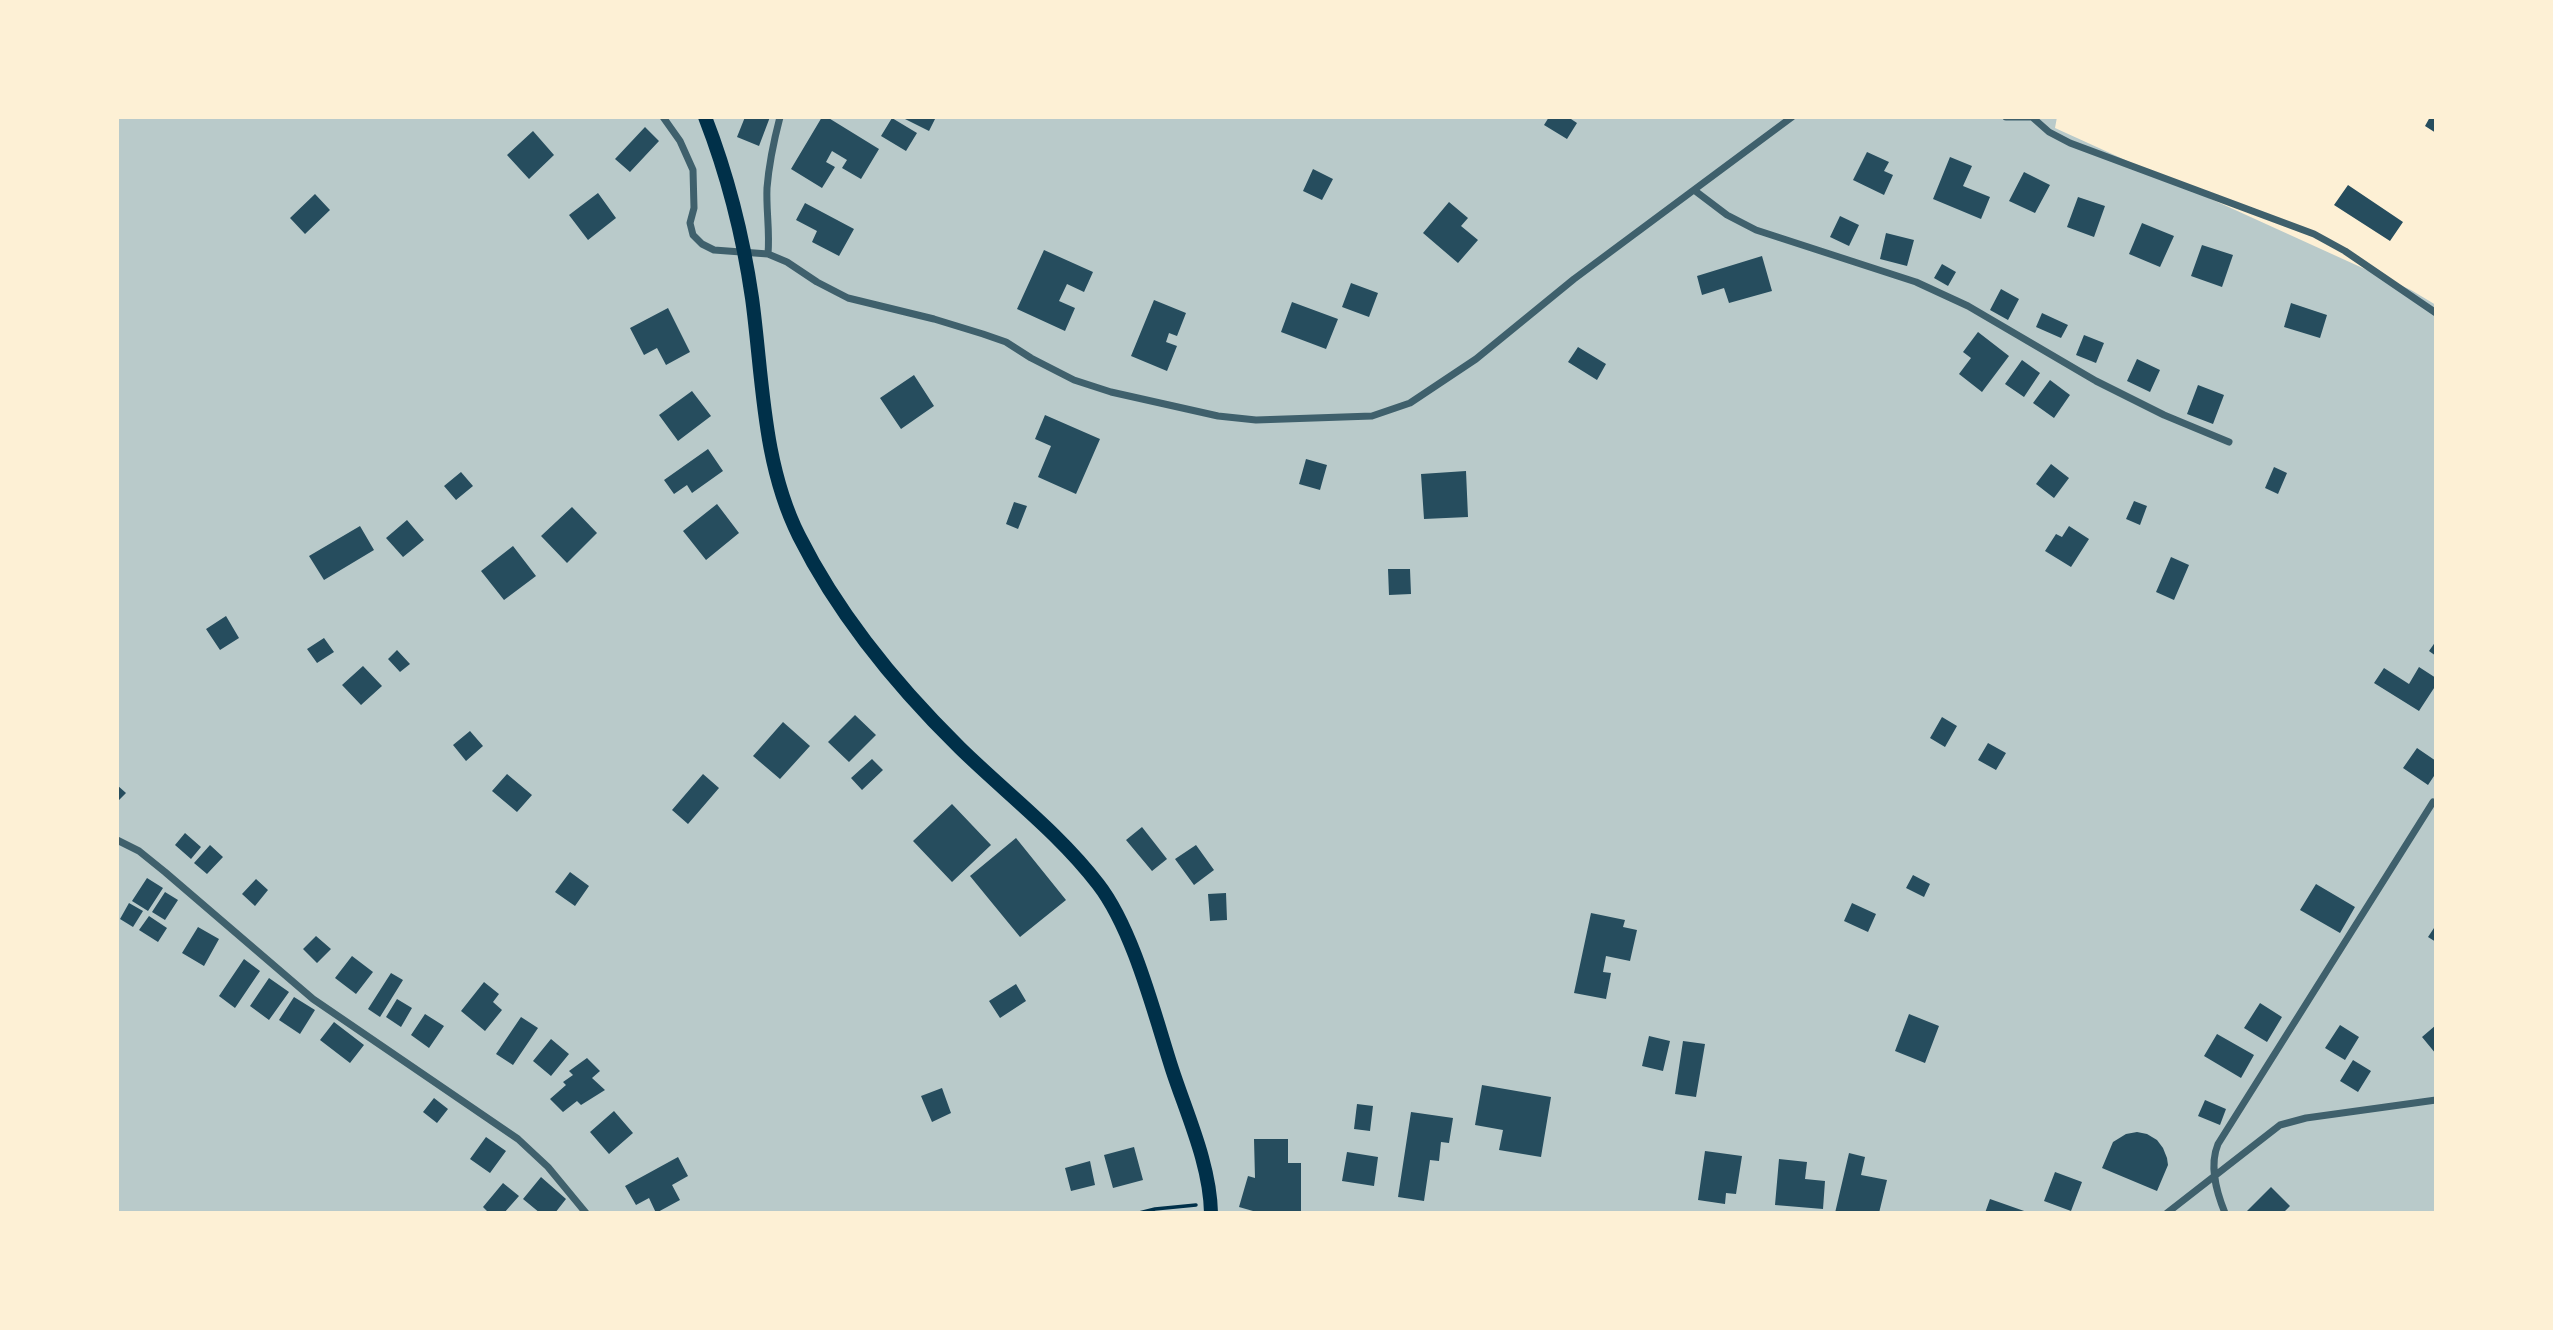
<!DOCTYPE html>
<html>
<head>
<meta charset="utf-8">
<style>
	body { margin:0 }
	#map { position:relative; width:2553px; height:1330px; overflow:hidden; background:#fdf0d5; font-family:"Nunito Sans",sans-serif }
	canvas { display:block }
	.frame { position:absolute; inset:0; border:119px solid #fdf0d5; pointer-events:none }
</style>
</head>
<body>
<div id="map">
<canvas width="2553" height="1330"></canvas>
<div class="frame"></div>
</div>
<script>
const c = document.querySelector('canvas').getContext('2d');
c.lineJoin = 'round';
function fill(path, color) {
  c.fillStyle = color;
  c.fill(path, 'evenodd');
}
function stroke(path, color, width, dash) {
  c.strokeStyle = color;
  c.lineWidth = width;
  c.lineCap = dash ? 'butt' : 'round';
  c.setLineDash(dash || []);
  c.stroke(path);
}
const green = new Path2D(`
	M117,117H2057L2055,128L2411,290L2436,305V1213H117Z`);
const building = new Path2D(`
	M745,117H770L759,146L737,137Z
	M822,117H827L879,149L861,179L842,168L847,160L832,151L826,162L835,167L822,188L791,169Z
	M906,117H936L929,131L905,119Z
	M1549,117H1568L1577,123L1567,139L1544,125Z
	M2430,117H2436V133L2425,126Z
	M892,118L917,133L906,151L881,136Z
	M645,127L659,141L630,172L615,159Z
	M533,131L554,155L529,179L507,155Z
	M1867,152L1889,162L1884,171L1893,175L1884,195L1853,180Z
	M1950,157L1972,166L1963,186L1990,197L1981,219L1933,199Z
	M1313,169L1333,179L1322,200L1303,191Z
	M2024,172L2050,185L2035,213L2009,201Z
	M2348,185L2403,222L2390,241L2334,205Z
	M598,193L616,218L588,240L569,215Z
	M315,194L330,210L305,234L290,218Z
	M2078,197L2105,206L2094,237L2067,227Z
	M1449,202L1468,218L1461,226L1478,240L1458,263L1423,233Z
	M805,203L854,229L839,256L812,242L817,231L796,220Z
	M1840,216L1859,225L1849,246L1830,237Z
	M2142,223L2174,236L2160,267L2129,254Z
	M1886,233L1914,240L1907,266L1880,259Z
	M2202,245L2233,255L2222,287L2191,276Z
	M1044,250L1093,272L1084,292L1067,284L1059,301L1075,308L1065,331L1017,309Z
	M1762,256L1772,291L1729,303L1724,288L1702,295L1697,276Z
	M1942,264L1956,272L1948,286L1934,278Z
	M1351,283L1378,293L1369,317L1342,307Z
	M2001,289L2019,299L2008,320L1990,310Z
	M1154,300L1186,313L1177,336L1169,333L1166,342L1177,346L1167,371L1131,356Z
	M1292,302L1338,319L1326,349L1281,332Z
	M2291,303L2327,315L2320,338L2284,327Z
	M668,308L690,352L666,365L657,348L644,355L630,328Z
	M2042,313L2068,325L2061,338L2036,327Z
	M1978,332L2009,356L1982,392L1959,374L1971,358L1963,352Z
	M2084,335L2104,343L2096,363L2076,355Z
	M1578,347L1606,364L1597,380L1568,362Z
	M2137,359L2160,370L2150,392L2127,381Z
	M2022,360L2040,373L2024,397L2005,384Z
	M914,375L934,406L901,429L880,398Z
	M2050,380L2070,395L2054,418L2033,403Z
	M2198,385L2224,395L2213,424L2187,414Z
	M692,391L711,416L678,441L659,415Z
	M1045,415L1100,439L1076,494L1038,477L1051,446L1035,439Z
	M708,449L723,471L692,493L687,485L674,494L664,480Z
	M1306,459L1327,465L1320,490L1299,484Z
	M2051,464L2069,478L2054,498L2036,484Z
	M2274,467L2287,473L2278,494L2265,488Z
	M1466,471L1468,517L1424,519L1421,474Z
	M461,472L473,486L456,500L444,486Z
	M2134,501L2147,506L2140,525L2126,519Z
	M1014,502L1027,506L1018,529L1006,524Z
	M717,504L739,533L706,560L683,531Z
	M572,507L597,533L567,563L541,536Z
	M407,520L424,540L403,557L386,538Z
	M360,526L374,550L324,580L309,556Z
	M2069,526L2089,539L2071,567L2045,551L2056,534L2062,537Z
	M513,546L536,576L504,600L481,571Z
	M2171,557L2189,565L2174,600L2156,592Z
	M1388,569H1410L1411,594L1389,595Z
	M226,616L239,638L220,650L206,629Z
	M324,638L334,652L317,663L307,649Z
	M2436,641V656L2429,651Z
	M397,650L410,664L400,672L388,659Z
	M363,666L382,686L361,705L342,685Z
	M2419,667L2436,678V685L2419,711L2374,683L2384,668L2409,684Z
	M855,715L876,735L849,762L828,742Z
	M1942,717L1957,726L1945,747L1930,738Z
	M783,722L810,746L780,779L753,756Z
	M470,731L483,746L466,761L453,745Z
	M1988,743L2006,753L1996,770L1978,760Z
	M2417,748L2436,761V773L2428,785L2403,768Z
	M872,759L883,770L862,790L851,778Z
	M507,774L532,795L517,812L492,791Z
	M703,774L719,788L688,824L672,810Z
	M117,785L126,793L117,802Z
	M952,804L991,845L952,882L913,841Z
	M1142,827L1167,859L1152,871L1126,840Z
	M185,833L201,847L191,859L175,845Z
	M1016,838L1066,900L1020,937L970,876Z
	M210,845L223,857L207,874L194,863Z
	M1196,845L1214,870L1194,885L1175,859Z
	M570,872L589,886L575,906L555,892Z
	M1913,875L1930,884L1924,897L1906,888Z
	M147,878L163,888L148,911L132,901Z
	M256,879L268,890L255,906L242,894Z
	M2316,884L2355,907L2340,933L2300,910Z
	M165,892L178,900L165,920L152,912Z
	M1226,893L1227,920L1210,921L1208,894Z
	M129,903L143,911L133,927L120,919Z
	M1852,903L1876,914L1868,932L1844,921Z
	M1591,913L1625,920L1623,927L1637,930L1630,961L1606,956L1603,972L1611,973L1606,999L1574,993Z
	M149,916L167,928L158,942L139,930Z
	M2436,925V942L2428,937Z
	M198,927L219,939L204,966L182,953Z
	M316,936L331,949L317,963L303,949Z
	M352,956L373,972L356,994L335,978Z
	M244,959L260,971L235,1008L219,996Z
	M391,973L403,980L380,1017L368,1009Z
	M269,978L289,992L269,1020L250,1006Z
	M484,982L499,994L493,1002L502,1010L485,1031L461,1011Z
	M1016,984L1026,1001L1000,1018L989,1001Z
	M294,997L315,1010L300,1034L279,1020Z
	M397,999L412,1008L401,1027L386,1017Z
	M2260,1003L2282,1017L2267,1042L2244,1028Z
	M425,1014L444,1026L429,1048L411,1035Z
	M1909,1014L1939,1026L1925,1063L1895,1051Z
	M521,1017L538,1028L513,1065L496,1054Z
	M334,1022L364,1045L350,1063L320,1040Z
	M2340,1025L2359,1037L2345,1060L2325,1048Z
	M2436,1025V1054L2422,1037Z
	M2217,1034L2254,1055L2241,1078L2204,1056Z
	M1649,1036L1670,1041L1663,1071L1642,1066Z
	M551,1039L569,1054L551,1076L533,1061Z
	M1683,1041L1705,1044L1696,1097L1675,1094Z
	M587,1058L600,1071L592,1078L605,1090L581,1105L577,1101L563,1112L550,1099L566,1085L563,1082L573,1075L569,1071Z
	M2353,1060L2371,1071L2358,1092L2340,1081Z
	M1482,1085L1551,1097L1541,1157L1499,1150L1503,1130L1475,1125Z
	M942,1088L951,1113L932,1122L921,1096Z
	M434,1098L448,1109L437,1123L423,1112Z
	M2205,1100L2226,1109L2220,1125L2198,1116Z
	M1357,1104L1373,1106L1370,1131L1354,1129Z
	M614,1111L633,1133L609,1154L590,1132Z
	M1411,1112L1453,1118L1449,1143L1441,1142L1439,1161L1430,1160L1424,1201L1398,1197Z
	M2137,1132L2147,1134L2157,1140L2163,1148L2167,1158L2168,1165L2157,1191L2102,1168L2113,1142L2126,1134Z
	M486,1137L506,1151L490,1173L470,1159Z
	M1254,1139H1288V1163H1301V1211L1260,1213L1239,1207L1248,1176L1255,1178Z
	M1134,1147L1143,1180L1113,1188L1104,1155Z
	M1705,1151L1742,1156L1736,1194L1726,1193L1725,1204L1698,1200Z
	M1347,1152L1378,1157L1374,1186L1342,1181Z
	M1849,1153L1865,1157L1861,1175L1887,1180L1879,1213H1835Z
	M678,1157L688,1176L672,1185L680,1200L656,1213L649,1198L636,1205L625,1186Z
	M1779,1159L1807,1162L1805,1179L1825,1181L1823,1209L1775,1205Z
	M1090,1161L1095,1185L1071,1191L1065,1168Z
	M2055,1172L2082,1182L2071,1211L2044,1201Z
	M541,1177L566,1199L555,1213H540L523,1199Z
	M503,1183L519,1196L504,1213H489L483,1207Z
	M2271,1187L2290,1206L2283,1213H2249L2247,1211Z
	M1990,1199L2027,1212V1213H1985Z`);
const path = new Path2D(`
	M1139,1213L1155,1209L1196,1205`);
const minor = new Path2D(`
	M663,117L680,141L693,170L694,208L690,223L693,235L702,244L714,250L768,254L787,262L817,282L848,298L934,319L983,334L1006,342L1031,358L1074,380L1111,392L1218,416L1256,420L1372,416L1410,403L1476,359L1574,279L1792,117
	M2006,117H2032L2049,132L2070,143L2314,234L2345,251L2436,313
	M1694,190L1727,215L1756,230L1916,282L1968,306L2096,381L2164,415L2229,442
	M768,254C770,231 766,210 767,188C769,163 774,140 780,117
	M117,840L139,851L165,872L313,999L518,1139L548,1167L586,1213
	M2167,1213L2280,1125L2306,1118L2436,1100
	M2225,1213C2216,1191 2209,1166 2218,1144L2433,802`);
const secondary = new Path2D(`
	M705,117C728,176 743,236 752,298C763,378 762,462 799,536C839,616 896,685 960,748C1006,793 1059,833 1098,884C1133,929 1154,1013 1172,1069C1187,1115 1210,1164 1211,1213`);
fill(green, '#b9caca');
fill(building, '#264d5e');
stroke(path, '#003049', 3.5);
stroke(minor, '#3f606c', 7);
stroke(secondary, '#003049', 14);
</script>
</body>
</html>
